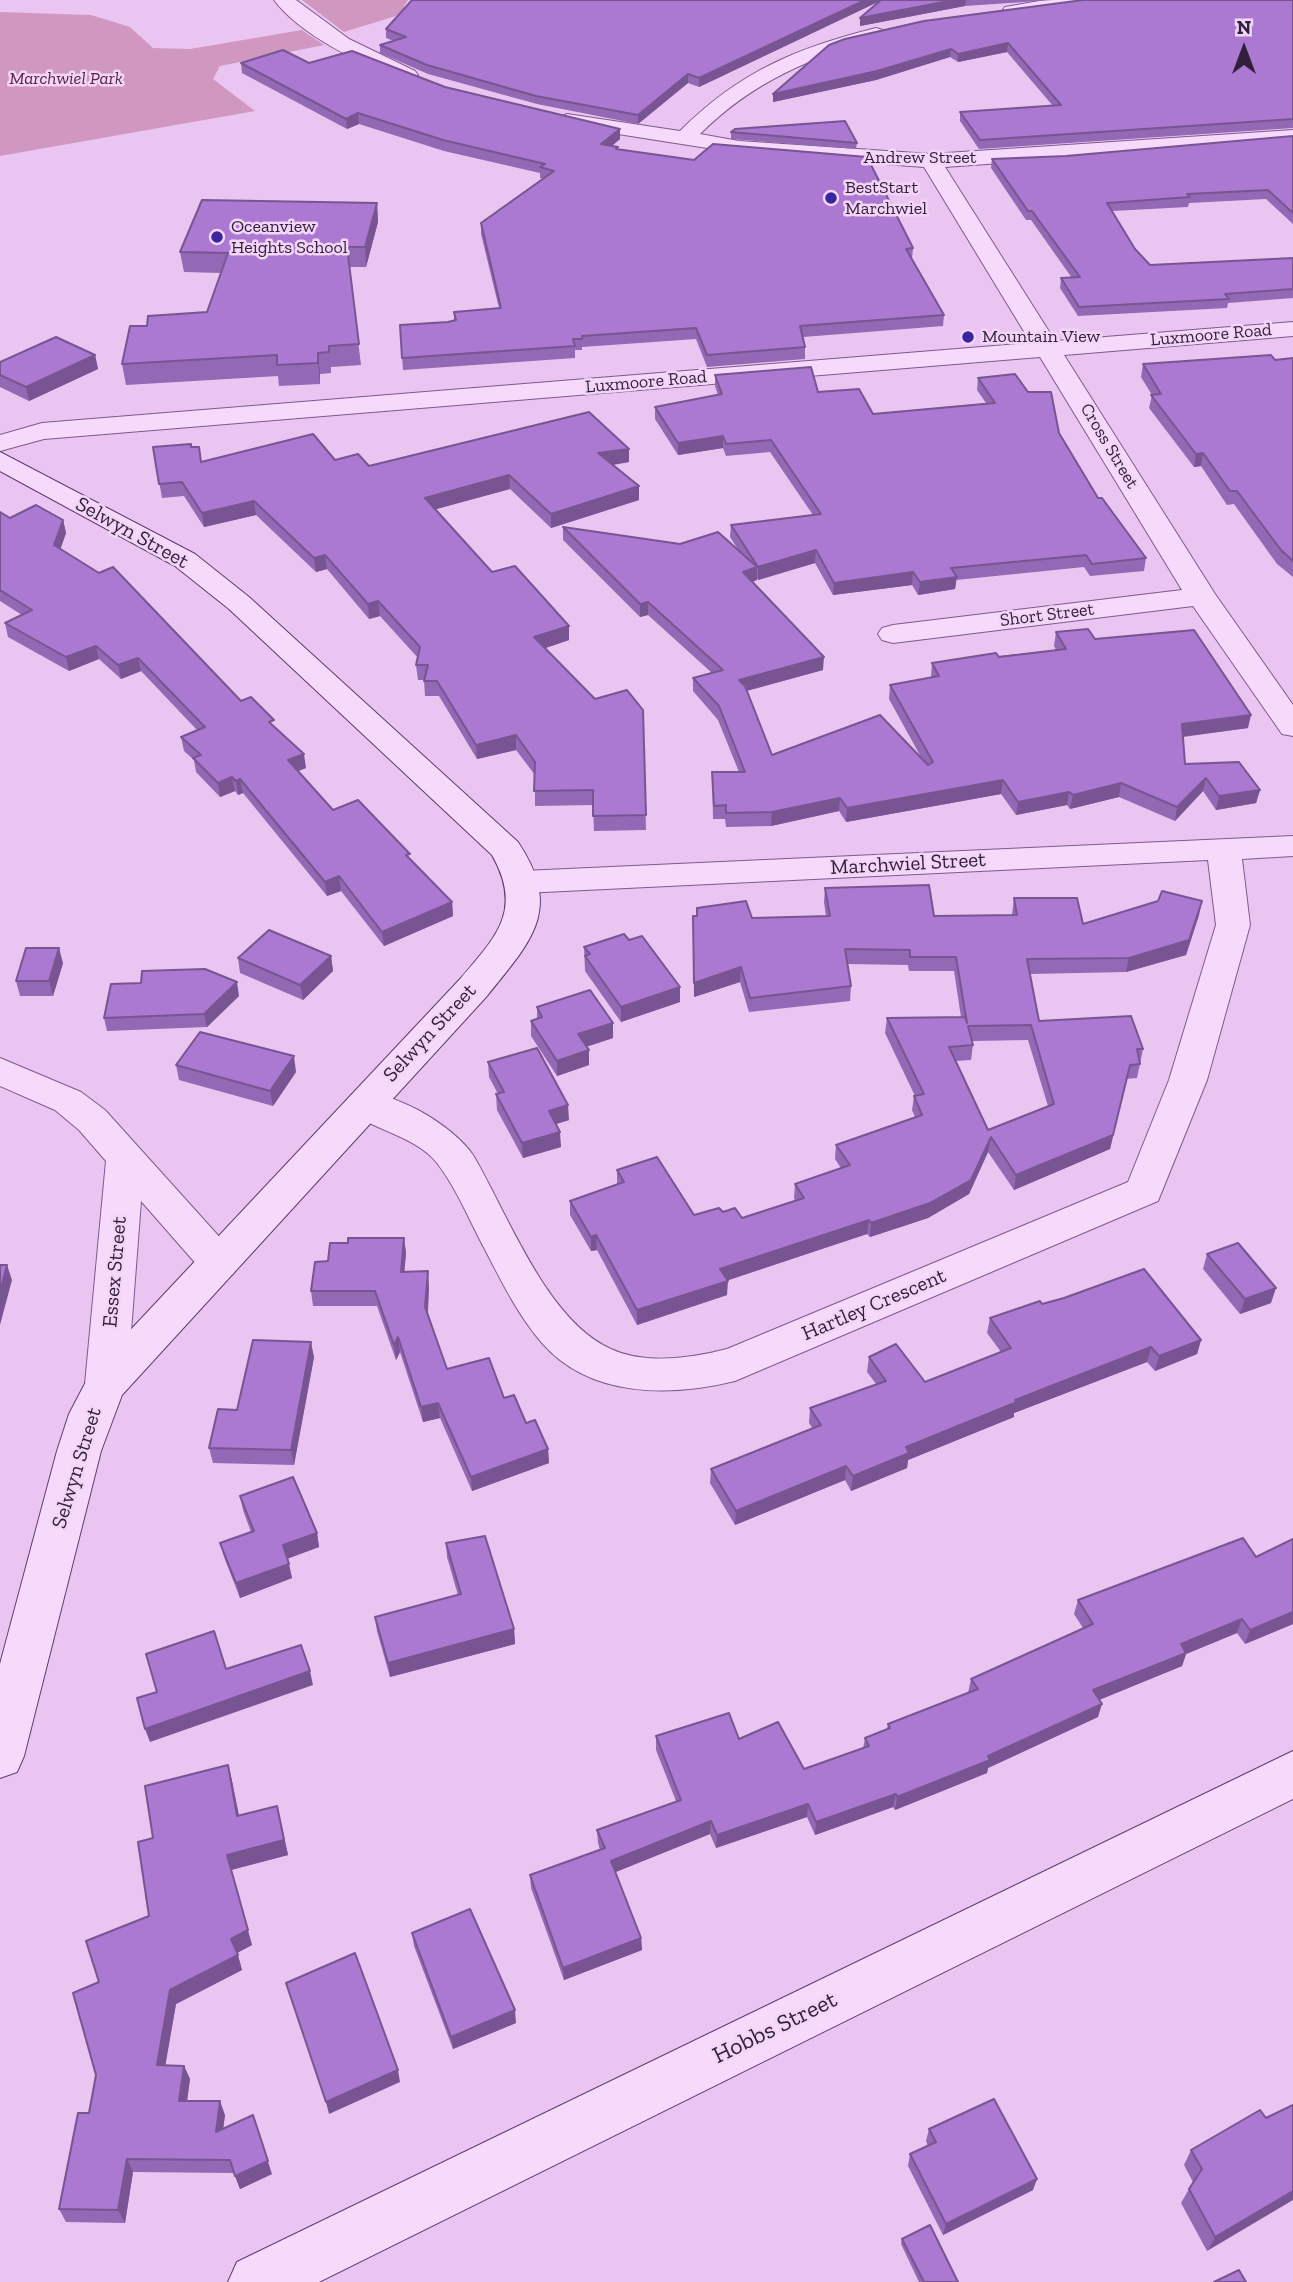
<!DOCTYPE html>
<html>
<head>
<meta charset="utf-8">
<style>
	body { margin:0 }
	#map { position:relative; width:1293px; height:2282px; overflow:hidden; background:#eac5f1; font-family:"Zilla Slab",serif }
	canvas { display:block }
	.north { position:absolute; left:1209px; top:14px; width:70px; height:70px; -webkit-text-stroke:5px #f3d5f8; paint-order:stroke; rotate:0deg; font-size:19px; font-weight:700; line-height:28px; text-align:center; color:#311f3c }
	.north::after { content:''; display:block; margin:auto; width:24px; height:32px; background:#311f3c; clip-path:polygon(50% 0,100% 100%,50% 72%,0 100%) }
</style>
</head>
<body>
<div id="map">
<canvas width="1293" height="2282"></canvas>
<div class="north">N</div>
</div>
<script>
const c = document.querySelector('canvas').getContext('2d');
c.lineJoin = 'round';
function fill(path, color) {
  c.fillStyle = color;
  c.fill(path, 'evenodd');
}
function stroke(path, color, width, dash) {
  c.strokeStyle = color;
  c.lineWidth = width;
  c.lineCap = dash ? 'butt' : 'round';
  c.setLineDash(dash || []);
  c.stroke(path);
}
function write(font, color, halo, rows, align = 'center') {
  c.font = font + ' "Zilla Slab",serif';
  c.lineWidth = 5;
  c.setLineDash([]);
  c.textBaseline = 'middle';
  c.strokeStyle = halo;
  c.fillStyle = color;
  for (const [text, x, y, turn = 0] of rows) {
    c.save();
    c.translate(x, y);
    c.rotate((+turn || 0) * Math.PI / 180);
    c.textAlign = isNaN(turn) ? turn : align;
    if (halo) c.strokeText(text, 0, 0);
    c.fillText(text, 0, 0);
    c.restore();
  }
}
const green = new Path2D(`
	M302,0H408L399,15L344,32Z
	M0,12L91,15L130,27L153,48L190,49L302,30L324,45L220,66L213,79L255,111L0,156Z`);
const street = new Path2D(`
	M274,0H296L349,39L415,71L418,75L408,81L401,79C361,64 300,35 274,0Z
	M1045,0H1092L1082,6L1012,17L1002,11L1005,7Z
	M876,28L883,30L886,34L883,38C812,56 752,82 700,134L739,141L931,154L1293,130V142L945,167L1055,341L1293,322V336L1064,355L1215,594L1293,705V736L1282,734L1193,606L893,643L882,640L878,634L882,628L893,625L1182,590L1040,357L44,439L0,451V435L42,423L1031,343L924,167L739,153L567,126L556,120L567,114L680,131C739,72 796,48 876,28Z
	M1293,836V856L1242,859L1250,925L1207,1080L1158,1201L735,1381C670,1397 590,1398 542,1343C516,1313 499,1276 481,1242C468,1217 455,1186 437,1163C414,1133 359,1128 345,1104L351,1095C386,1084 454,1126 473,1155C508,1214 546,1320 611,1349C645,1365 692,1358 727,1349L1128,1182L1169,1080L1216,925L1208,860L523,893L511,890L506,882L511,874L523,871Z
	M0,1058L81,1092L105,1110L233,1252L239,1263L233,1274L219,1278L205,1274L141,1201L127,1384L121,1396L106,1401L91,1396L85,1384L106,1161L79,1130L55,1110L0,1086Z`);
const secondary = new Path2D(`
	M0,452L195,554L249,597L518,842C563,910 532,940 487,996L122,1395L101,1451L24,1756L17,1772L0,1778V1664L57,1451L69,1414L91,1372L461,978C497,936 523,910 492,855L229,609L175,566L0,471Z
	M1293,1751V1799L319,2282H228L237,2262Z`);
const wall = new Path2D(`
	M412,0H1053L965,6L860,26L880,1L699,87L688,83L638,124L537,104L428,74L380,53V45L394,41L386,38V29Z
	M1293,0V128L979,149L960,121V112L1053,106L1007,52L958,62L950,57L876,80L773,102V94L829,45Z
	M241,63H309L445,87L620,139L612,146L618,149L913,248L912,259L944,315L943,326L803,337L805,347V359L707,367L696,339L582,347V350H575V358L403,370L400,325L448,322L454,320V312L499,308L481,234V223L544,179L540,178V173L444,151L359,124L347,129L242,73Z
	M731,132L857,143L856,149L731,139Z
	M1293,136V224L1266,199L1189,203L1188,207L1112,211L1135,249L1150,265L1293,258V298L1228,303L1227,308L1078,316L1060,288L1061,278H1072L1031,220H1026L991,168L992,159L1066,156Z
	M377,203L378,222L366,267H349L361,365L331,367V373L320,374V384L279,386L278,376L126,385L122,364L147,326L207,312L221,273L184,272L180,252Z
	M95,355L98,369L29,401L0,387V362Z
	M1293,358V577L1277,564L1234,504L1227,505L1201,466L1194,467L1149,408L1152,395L1141,377L1143,364L1275,360Z
	M715,375L818,392L873,414L986,403L977,390L978,378L1059,433L1098,498L1146,558L1144,571L1090,576L1084,567L956,580L955,589L918,595L912,585L833,595L815,563L758,580L757,578V580L752,582L823,670L747,691L772,755L922,759L889,699L890,685L931,677L932,663L1056,650L1054,646L1056,632L1095,639L1248,728L1183,737L1185,764L1260,790L1256,803L1216,810L1203,791L1175,821L1119,797L1070,809L1067,805L1016,815L1001,794L846,822L839,811L771,826L726,827L725,819H713L712,772H739L718,720L693,691V678L712,673L648,615L640,617L563,540V527L680,544L739,551L730,537L731,525L813,515L770,452L726,456L723,448L678,455L655,419V407L718,395L715,386Z
	M153,447H191L202,462L335,460L369,466L629,449V462L613,465L639,486V500L551,528L510,489L435,509L492,572L569,640L545,648L595,699L643,710L646,830L594,831L593,805L535,806V775L516,750L477,759L439,696H425L424,680H418L416,665L418,658L380,616L369,619L327,569L316,572L256,515L204,527L184,496L162,498Z
	M0,512L10,518L63,520L66,533L60,549L241,701L275,727L306,768L298,771L333,810L410,860L452,902L453,916L384,946L341,891L327,896L243,793L238,795L235,791L220,797L196,772L194,760L184,751L181,737L197,730L141,671L121,679L99,659L69,671L8,637L5,623L22,615L0,601Z
	M825,888L934,916L1012,915L1014,898L1083,924L1199,915L1186,955L1126,972L1030,974L1039,1021L1143,1049L1137,1078L1126,1079L1110,1149L1014,1190L988,1152L969,1194L928,1218L870,1237L867,1234L727,1280V1295L637,1325L597,1250L591,1251L570,1215V1201L617,1185V1170L694,1215L723,1212L742,1218L795,1201L794,1198L795,1184L841,1168L835,1159L836,1145L915,1117L912,1110L914,1096H915L885,1033L887,1018L961,1017L954,971H909L908,965L847,964L851,986L850,1001L749,1012L740,982L694,997L693,916L752,918L826,916L824,902ZM1028,1040L1048,1106L988,1130L956,1061L971,1060L973,1045L972,1041Z
	M629,940L680,987V1002L621,1022L585,971L584,947Z
	M331,956L333,971L303,1000L240,973L238,958Z
	M63,963L53,996H20L16,981Z
	M141,983L239,996L207,1027L107,1031L104,1018Z
	M537,1007L613,1038L586,1047L589,1050V1065L557,1076L531,1036V1021L537,1019Z
	M488,1062L569,1120L556,1124L561,1147L523,1158L497,1110L496,1094H498L489,1077Z
	M176,1065L296,1072L273,1106L179,1080Z
	M404,1238L406,1253L404,1272L429,1286L428,1313L447,1369L504,1398L548,1449L549,1463L472,1491L440,1418L423,1422L400,1352L396,1360L377,1306H313L311,1291L328,1261L348,1243Z
	M1207,1254L1271,1303L1240,1314L1203,1269Z
	M1042,1304L1201,1340L1197,1354L1155,1371L1147,1362L1014,1413V1417L908,1460L907,1468L851,1491L845,1480L735,1525L710,1483L711,1469L813,1429L809,1423L810,1408L877,1385L867,1372L869,1357L925,1382L1001,1352L987,1333L990,1318Z
	M314,1357L294,1465L213,1463L209,1448Z
	M240,1496L317,1533L319,1547L287,1559L292,1578L240,1598L224,1557L220,1543L251,1532L243,1510Z
	M1293,1539V1624L1245,1644L1237,1633L1186,1654L1182,1666L1099,1700L1098,1717L988,1768L987,1773L895,1810L893,1807L815,1835L807,1817L716,1848L710,1834L615,1872L641,1938L642,1950L564,1980L531,1888L530,1875L600,1850L598,1843L597,1830L676,1801L656,1750V1736L739,1739L804,1769L863,1749L865,1738L887,1729L888,1724L968,1693L971,1679L1083,1628L1074,1614L1078,1600L1256,1557Z
	M446,1543L514,1629L515,1644L390,1677L377,1631L375,1617L458,1595L447,1557Z
	M228,1765L232,1781L239,1816L281,1821L288,1855L231,1870L252,1945L237,1953L242,1970L176,2004L165,2065L184,2066L190,2079L187,2101L225,2115L223,2129L272,2174L240,2189L234,2173L133,2172L125,2223L66,2222L59,2209L89,2113L96,2075L99,1982L149,1916L153,1838Z
	M412,1933L516,2023L453,2049L414,1946Z
	M1293,2105L1207,2251L1181,2203L1193,2182L1184,2165L1191,2150Z
	M929,2129L1033,2190L943,2235L908,2166L910,2154L928,2146L926,2141Z
	M902,2239L958,2282H919L901,2244Z`);
const shadedWall = new Path2D(`
	M865,0H882L699,87V78Z
	M954,0H966L965,6L860,26V18Z
	M1008,43L1007,52L958,62V54Z
	M951,49L950,57L876,80L773,102V94Z
	M688,74V83L638,124V115Z
	M358,113L359,124L347,129L346,119Z
	M620,129V139L601,155V144Z
	M377,203L378,222L366,267L365,247Z
	M318,353L320,374V384L318,363Z
	M95,355L98,369L29,401L26,387Z
	M723,436V448L678,455V443Z
	M629,449V462L598,467V453Z
	M1203,453L1201,466L1194,467L1196,454Z
	M509,475L510,489L426,512L425,498Z
	M639,486V500L551,528V514Z
	M254,501L256,515L204,527L202,513Z
	M63,520L66,533L57,559L54,545Z
	M816,550L815,563L758,580V567Z
	M325,555L327,569L316,572L314,558Z
	M757,567V580L742,585L743,572Z
	M913,572L912,585L833,595L834,583Z
	M957,577L955,589L918,595L920,582Z
	M378,601L380,616L369,619L368,604Z
	M648,602V615L640,617V604Z
	M569,626V640L534,652V637Z
	M96,646L99,659L69,671L66,657Z
	M824,657L823,670L738,693L739,680Z
	M138,658L141,671L121,679L118,665Z
	M1251,715L1248,728L1179,737L1182,724Z
	M516,735V750L477,759L476,745Z
	M304,754L306,768L290,774L288,760Z
	M232,777L235,791L220,797L218,783Z
	M1206,778L1203,791L1175,821L1177,807Z
	M240,779L243,793L238,795L236,781Z
	M1003,780L1001,794L846,822L847,808Z
	M1121,783L1119,797L1070,809L1073,795Z
	M1260,790L1256,803L1216,810L1219,796Z
	M1069,792L1067,805L1016,815L1018,802Z
	M840,798L839,811L771,826L772,812Z
	M339,876L341,891L327,896L325,882Z
	M1202,901L1199,915L1186,955L1126,972L1129,958Z
	M452,902L453,916L384,946L382,932Z
	M59,948L63,963L53,996L49,981Z
	M331,956L333,971L303,1000L300,985Z
	M741,967L740,982L694,997V983Z
	M237,982L239,996L207,1027L204,1014Z
	M680,987V1002L621,1022V1007Z
	M613,1023V1038L579,1049L578,1034Z
	M589,1050V1065L557,1076V1061Z
	M294,1056L296,1072L273,1106L270,1091Z
	M1130,1065L1110,1149L1014,1190L1016,1175Z
	M568,1105L569,1120L550,1126L549,1111Z
	M560,1132L561,1147L523,1158L522,1143Z
	M991,1137L988,1152L969,1194L928,1218L870,1237L871,1223Z
	M869,1220L867,1234L720,1283V1269Z
	M596,1235L597,1250L591,1251V1237Z
	M404,1238L406,1253L403,1287L401,1272Z
	M7,1265L12,1280L0,1325V1292Z
	M428,1271L429,1286L427,1322L425,1307Z
	M728,1281L727,1295L637,1325V1310Z
	M1276,1288L1271,1303L1240,1314L1245,1299Z
	M398,1337L400,1352L396,1360L394,1345Z
	M1201,1340L1197,1354L1155,1371L1159,1356Z
	M311,1342L314,1357L294,1465L291,1450Z
	M1151,1347L1147,1362L1014,1413V1417L908,1460L907,1468L851,1491L853,1476L906,1447L1015,1400Z
	M438,1403L440,1418L423,1422L421,1407Z
	M548,1449L549,1463L472,1491L471,1477Z
	M846,1466L845,1480L735,1525L736,1511Z
	M317,1533L319,1547L286,1559L283,1545Z
	M289,1564L292,1578L240,1598L236,1583Z
	M1293,1612V1624L1245,1644L1250,1630Z
	M1242,1619L1237,1633L1186,1654L1182,1666L1089,1704L1093,1690L1181,1644Z
	M514,1629L515,1644L390,1677L388,1663Z
	M310,1671L313,1685L150,1742L145,1729Z
	M1102,1704L1098,1717L988,1768L987,1773L895,1810L897,1797Z
	M228,1765L232,1781L242,1831L237,1816Z
	M896,1794L893,1807L815,1835L816,1822Z
	M808,1804L807,1817L716,1848L717,1835Z
	M277,1806L288,1855L231,1870L252,1945L235,1954L231,1939L227,1855Z
	M711,1821L710,1834L611,1874V1861Z
	M641,1938L642,1950L564,1980L563,1968Z
	M238,1955L242,1970L176,2004L163,2079L157,2065L170,1990Z
	M515,2010L516,2023L453,2049L451,2037Z
	M184,2066L190,2079L185,2115L179,2101Z
	M398,2070L400,2082L329,2114L326,2102Z
	M220,2101L225,2115L221,2145L216,2132Z
	M253,2115L272,2174L240,2189L235,2176Z
	M127,2159L133,2172L125,2223L118,2210Z
	M1037,2179L1033,2190L943,2235L946,2224Z
	M1293,2191V2200L1207,2251L1215,2237Z`);
const building = new Path2D(`
	M412,0H865L699,78L688,74L638,115L536,96L427,65L380,45L406,37L386,29Z
	M881,0H954L860,18Z
	M1083,0H1293V119L980,140L960,112L1061,105L1008,43L958,54L951,49L877,71L773,94L829,45L845,39L924,21Z
	M283,50L309,63L352,51L445,87L620,129L601,144L618,147L616,149L694,160L713,144L867,157L913,248L906,249L944,315L800,326L805,347L707,355L696,328L582,336V339H573L575,346L402,358L400,325L448,322L456,320L454,312L501,308L481,223L554,171L540,167L545,164L443,140L358,113L346,119L241,63Z
	M845,121L857,143L731,132L735,129Z
	M1293,136V213L1268,190L1187,194L1190,197L1107,203L1135,249L1150,265L1293,258V289L1225,294L1229,299L1079,307L1061,278L1080,277L1032,211H1028L992,159L1066,156Z
	M202,200L377,203L365,247H347L359,344L329,346V352L318,353V363L277,365V355L122,364L130,326H147L148,316L207,312L228,253L180,252Z
	M56,337L95,355L26,387L0,375V362Z
	M1271,355L1275,360L1293,358V561L1281,550L1237,491H1230L1203,453L1196,454L1151,395L1161,394L1143,364Z
	M811,367L818,392L859,389L873,414L995,403L978,378L1015,374L1028,392H1051L1059,433L1098,498H1102L1146,558L1092,564L1086,555L951,568L957,577L920,582L913,572L834,583L816,550L758,567L731,525L821,514L771,440L726,444L723,436L678,443L655,407L722,394L715,375Z
	M589,412L629,449L598,453L639,486L551,514L509,475L425,498L492,572L515,566L569,626L534,637L595,699L627,690L643,710L646,815L593,816V790L534,791L535,762L516,735L476,745L437,681H424L428,665H416L420,647L378,601L368,604L325,555L314,558L254,501L202,513L182,482L159,484L153,447L191,444V447H199L201,462L313,434L335,460L358,454L369,466Z
	M36,505L63,520L54,545L99,573L113,567L241,701L251,697L274,720L269,722L304,754L288,760L333,810L358,800L410,854L406,855L452,902L382,932L339,876L325,882L240,779L236,781L232,777L218,783L193,758L201,755L181,737L205,727L138,658L118,665L96,646L66,657L5,623L32,610L0,590V512L10,518Z
	M563,527L680,544L718,532L757,567L743,572L824,657L739,680L745,686L772,755L880,715L928,765L933,762L890,685L939,676L932,663L996,653L999,657L1066,649L1056,632L1088,629L1095,639L1194,630L1251,715L1182,724L1185,764L1239,762L1260,790L1219,796L1206,778L1177,807L1121,783L1073,795L1069,792L1018,802L1003,780L847,808L840,798L772,812L726,813V805L714,806L712,772H745L719,706L693,678L723,670L648,602L640,604Z
	M929,885L934,916L1017,915L1014,898H1077L1083,924L1158,901L1162,891L1202,901L1189,940L1129,958L1027,959L1039,1021L1131,1016L1143,1049H1137L1140,1064L1130,1065L1113,1135L1016,1175L991,1137L971,1180L930,1203L871,1223L869,1220L720,1269L728,1281L637,1310L596,1235L591,1237L570,1201L624,1182L617,1170L657,1157L694,1215L719,1208L723,1212L735,1208L742,1218L804,1198L795,1184L850,1165L836,1145L922,1115L914,1096L924,1094L887,1018L965,1017L967,1023L956,957H910V950L845,949L851,986L750,998L741,967L694,983L693,916H697V908L746,901L752,918L830,916L825,888ZM1031,1025L1054,1104L988,1130L949,1047L973,1045L968,1026Z
	M269,930L331,956L300,985L238,958Z
	M624,934L629,940L642,936L680,987L621,1007L585,956L590,954L584,947Z
	M26,948H59L49,981H16Z
	M205,969L237,982L204,1014L104,1018L111,984L141,983L142,971Z
	M590,990L613,1023L578,1034L589,1050L557,1061L531,1021L542,1017L537,1007Z
	M200,1032L294,1056L270,1091L176,1065Z
	M537,1048L568,1105L549,1111L560,1132L522,1143L496,1094L504,1092L488,1062Z
	M348,1238H404L401,1272L428,1271L425,1307L447,1369L489,1358L504,1398L514,1395L526,1423L535,1420L548,1449L471,1477L438,1403L421,1407L398,1337L394,1345L375,1291H311L315,1262L328,1261L330,1243H348Z
	M1238,1243L1276,1288L1245,1299L1207,1254Z
	M0,1265H7L0,1292Z
	M1144,1269L1201,1340L1159,1356L1151,1347L1015,1400L1017,1402L906,1447L909,1453L853,1476L846,1466L736,1511L711,1469L821,1425L810,1408L886,1381L869,1357L896,1344L925,1382L1011,1348L990,1318L1040,1301L1042,1304L1064,1298Z
	M253,1340L311,1342L291,1450L209,1448L218,1409L237,1410Z
	M293,1477L317,1533L283,1545L289,1564L236,1583L220,1543L254,1531L240,1496Z
	M485,1536L514,1629L388,1663L375,1617L461,1594L446,1543Z
	M1243,1538L1256,1557L1293,1539V1612L1250,1630L1242,1619L1181,1644L1186,1653L1093,1690L1102,1704L988,1756L990,1760L897,1797L896,1794L816,1822L808,1804L717,1835L711,1821L611,1861L641,1938L563,1968L530,1875L605,1848L597,1830L681,1800L656,1736L729,1713L739,1739L778,1722L804,1769L869,1746L865,1738L890,1728L888,1724L978,1689L971,1679L1093,1624L1078,1600Z
	M214,1631L226,1669L301,1645L310,1671L145,1729L137,1698L157,1692L146,1654Z
	M228,1765L237,1816L277,1806L284,1840L227,1855L248,1930L231,1939L238,1955L170,1990L157,2065L184,2066L179,2101H220L216,2132L253,2115L268,2161L235,2176L230,2160L127,2159L118,2210L59,2209L78,2113H89L96,2075L73,1993L99,1982L86,1941L149,1916L138,1842L153,1838L145,1786Z
	M470,1909L515,2010L451,2037L412,1933Z
	M355,1953L398,2070L326,2102L286,1983Z
	M994,2099L1037,2179L946,2224L910,2154L936,2142L929,2129Z
	M1293,2105V2191L1215,2237L1189,2189L1202,2169L1191,2150L1260,2110L1266,2118Z
	M930,2225L958,2282H924L902,2239Z
	M1239,2270L1246,2282H1214Z`);
const markers = [
	[831,198,7,"#38279f"],
	[217,237,7,"#38279f"],
	[968,337,7,"#38279f"]
];
const farParknames = [
	["Marchwiel Park",66,79]
];
const farStreetnames = [
	["Andrew Street",920,158],
	["Luxmoore Road",1211,335,-5],
	["Luxmoore Road",646,382,-5],
	["Cross Street",1109,446,59],
	["Short Street",1047,615,-7]
];
const farPoinames = [
	["BestStart",845,188],
	["Marchwiel",845,209],
	["Oceanview",231,227],
	["Heights School",231,248],
	["Mountain View",982,337]
];
const streetNames = [
	["Selwyn Street",132,533,29],
	["Marchwiel Street",908,864,-3],
	["Selwyn Street",430,1033,-47],
	["Essex Street",115,1272,-85],
	["Hartley Crescent",874,1305,-23],
	["Selwyn Street",77,1468,-73]
];
const nearStreetnames = [
	["Hobbs Street",775,2028,-26]
];
fill(green, '#d098c1');
stroke(street, '#7d5a8d', 2);
stroke(secondary, '#5d3d6f', 2);
fill(street, '#f6d9fb');
fill(secondary, '#f6d9fb');
fill(wall, '#9368b4');
fill(shadedWall, '#785592');
fill(building, '#ab79d1');
stroke(building, '#785592', 2);
for (const [x, y, r, color] of markers) {
  const dot = new Path2D();
  dot.arc(x, y, r, 0, 2 * Math.PI);
  c.fillStyle = color;
  c.fill(dot);
  stroke(dot, '#f3d5f8', 2.5);
}
write('italic 18px', '#5a2444', '#f3d5f8', farParknames);
write('18px', '#311f3c', '#f3d5f8', farStreetnames);
write('18px', '#311f3c', '#f3d5f8', farPoinames, 'left');
write('21px', '#311f3c', '#f3d5f8', streetNames);
write('24px', '#311f3c', '#f3d5f8', nearStreetnames);
</script>
</body>
</html>
